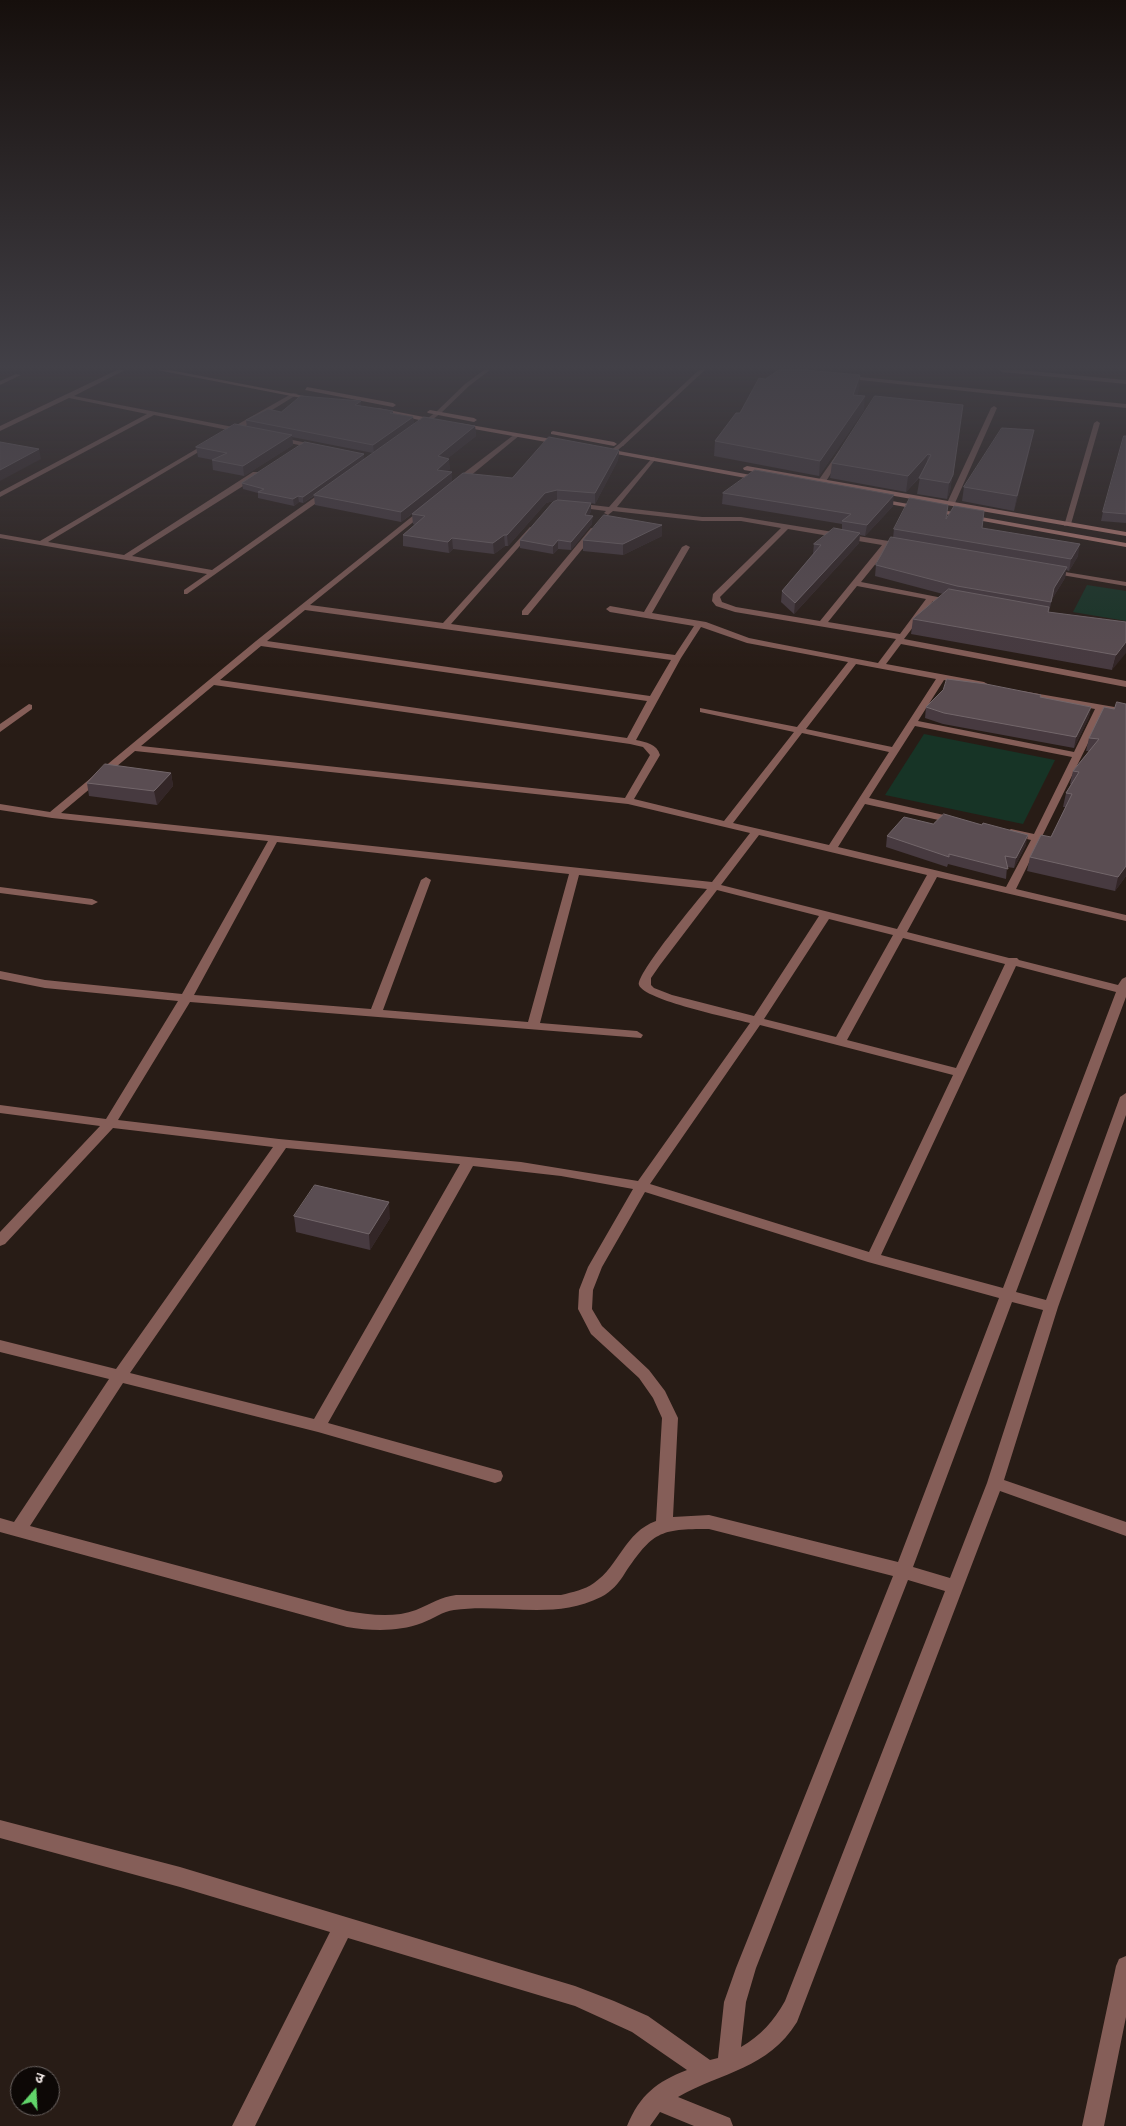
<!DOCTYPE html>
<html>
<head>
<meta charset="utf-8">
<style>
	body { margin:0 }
	#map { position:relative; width:1126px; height:2126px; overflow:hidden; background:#281c16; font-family:"DM Sans","Noto Sans Devanagari",sans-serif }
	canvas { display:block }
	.north { position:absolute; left:10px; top:2066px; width:50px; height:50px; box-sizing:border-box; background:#0d0806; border:1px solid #6a6361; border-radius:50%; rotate:19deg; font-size:14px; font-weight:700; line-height:20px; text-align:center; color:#f5ece9 }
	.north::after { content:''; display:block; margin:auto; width:18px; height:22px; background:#61d56a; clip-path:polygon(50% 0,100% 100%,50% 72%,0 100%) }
</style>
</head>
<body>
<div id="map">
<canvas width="1126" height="2126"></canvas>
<div class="north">उ</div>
</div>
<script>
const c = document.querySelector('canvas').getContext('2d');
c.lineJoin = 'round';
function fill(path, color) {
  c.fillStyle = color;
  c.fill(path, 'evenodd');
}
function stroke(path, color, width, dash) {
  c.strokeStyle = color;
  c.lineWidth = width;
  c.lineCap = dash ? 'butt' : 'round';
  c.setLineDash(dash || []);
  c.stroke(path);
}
const green = new Path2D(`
	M1087,585L1126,591V621L1073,612Z
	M924,734L1055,760L1023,824L885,795Z`);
const lane = new Path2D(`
	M484,370H490L469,386L440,414H436V412L465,384Z
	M699,370H705L623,446H619V444Z`);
const street = new Path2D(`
	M117,370H125L74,396L233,427L293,393L298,394L238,431L228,435L225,433L228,430L154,415L0,497V492L147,414L69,398L0,431V426Z
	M999,370H1020L1126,380V384L1002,372Z
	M16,374L21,375L0,385V381Z
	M842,375L1126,404V408L840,378Z
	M994,406L997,408L955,503L948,505L947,503L991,408Z
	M436,412L441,413L420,429H416V427Z
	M1097,421L1100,423L1071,524L1064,526L1094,423Z
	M515,434L520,435L458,486H452V482Z
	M278,437L317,445L320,447L317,449L276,440L275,439Z
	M210,441L212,442V444L48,542L124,555L253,472H259V476L132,556L212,570L325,490L332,492L187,594H184V590L207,574L0,538V534L40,541Z
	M619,444L624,445L614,453H610V451Z
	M839,451L844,452L825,483H819L818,481Z
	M653,457L655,458V460L617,507L702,517H741L907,544L908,546L904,548L890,546L861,582L953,600L957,602L953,604L933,601L904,639L1126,681V687L901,644L886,664L984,682L989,685L984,688L944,680L918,721L1074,752L1095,709L1025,696L1020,693L1022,691L1126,709V715L1104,711L1016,889L1126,915V921L937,877L907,932L1009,958H1017L1019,960L1118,985L1122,979L1126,977V997L1016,1292L1046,1300L1120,1097L1126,1093V1115L1058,1307L1004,1480L1126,1522V1536L1000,1491L797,2022C768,2069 722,2072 678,2097L730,2118L733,2126H694L660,2112L650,2126H627C640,2095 656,2082 687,2070L632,2032L575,2006L348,1938L255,2126H232L330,1932L180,1887L0,1838V1820L180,1867L575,1986L614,2001L648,2016L710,2060L718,2058L724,2002L736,1968L893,1576L709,1529C659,1529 653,1532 625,1573C619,1583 611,1592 601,1597C553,1621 504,1603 454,1610C443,1611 433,1619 422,1623C398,1632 372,1631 347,1627L0,1532V1518L14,1522L109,1379L0,1352V1340L116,1369L273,1147L113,1128L5,1244L0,1246V1232L100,1126L0,1113V1105L106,1119L178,1001L45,988L0,979V971L45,980L182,994L268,841L52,818L0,810V804L50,812L256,641L424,507L428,509L427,511L310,605L443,623L530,527L534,529L533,531L451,624L675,655L694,626L610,612L606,609L610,606L644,612L682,547L686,545L690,547L652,613L706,622L749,638L774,643L878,663L896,639L735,612L716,606L712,601L713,594L781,528L741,521H702L613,511L608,515L604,513L606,511L575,507L571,505L575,503L609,507ZM788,529L882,545L820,621L736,607L722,602L720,597ZM857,586L926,599L900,634L828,622ZM305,610L671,660L650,696L267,641ZM701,627L747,643L848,662L797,727L700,708V712L794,732L724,821L634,799L660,755C657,744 646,742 636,740L681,658ZM261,646L647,701L627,738L220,680ZM856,664L936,679L892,747L806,729ZM214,685L630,744L643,747L650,755L625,798L141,746ZM915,726L1072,757L1034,834L1011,829L1006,832L1007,834L1031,840L1006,887L838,847L865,804L957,824L962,821L957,818L869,798ZM802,733L889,752L829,845L733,823ZM135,751L628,804L750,833L712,882L61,813ZM759,835L927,875L897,929L721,885ZM277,842L569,874L528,1022L383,1010L431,880L426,877L421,880L371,1009L194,995ZM579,875L707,889C697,901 636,974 639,985C644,1000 731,1018 750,1023L638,1181L521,1162L279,1139L118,1120L190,1002L641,1038L643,1035L637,1031L540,1023ZM717,890L819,916L754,1016L672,995L654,988L651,985V978L660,965ZM829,919L893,935L836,1037L764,1019ZM903,938L1005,964L956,1068L847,1040ZM1016,966L1116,992L1003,1288L881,1255ZM760,1025L953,1075L869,1252L650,1184ZM286,1148L460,1164L314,1419L130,1373ZM473,1166L561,1176L633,1189L588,1267L579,1290L578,1309L591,1334L639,1378L653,1398L662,1418L656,1521C625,1532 619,1566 594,1583C584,1590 573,1592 561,1595H456C441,1597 430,1604 416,1610C395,1618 369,1615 347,1611L30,1526L123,1383L318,1432L495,1483L501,1481L503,1476L501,1471L328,1423ZM645,1192L868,1262L999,1298L898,1562L709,1515L673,1517L678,1418L665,1391L649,1370L602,1326L592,1309L593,1290L602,1267ZM1012,1302L1043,1310L987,1483L950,1578L913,1567ZM908,1580L945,1591L785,2001C774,2021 760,2036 741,2047L746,2002L756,1968Z
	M591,528L598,530L528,615H522V611Z
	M1047,569L1126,582V586L1050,573H1047Z
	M29,704L32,705V709L0,732V724Z
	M0,887L92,899L98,902L92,905L0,893Z
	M1126,1956V2017L1104,2126H1082L1116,1966L1119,1959Z`);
const secondary = new Path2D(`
	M157,370H170L320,399L317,401Z
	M307,387L393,403L396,405L393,407L305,390Z
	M378,408L439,420L442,422L439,424L376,411V409Z
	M430,410L474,418L477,420L474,422L428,413L427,412Z
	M459,423L563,441L566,443L563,445L457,426V424Z
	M553,431L614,442L617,444L614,446L551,434V432Z
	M602,448L762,477L766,479L762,481L600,451L599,450Z
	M747,466L1126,532V536L744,470L743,468Z
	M875,498L1126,543V547L878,502H875Z`);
const wall = new Path2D(`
	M859,389L857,395L864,410L819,476L714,456L715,441L740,413Z
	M361,401V406L393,411V414L413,417L414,425L475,426L476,436L448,458L450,469L447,471L452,472V482L512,478L619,450L618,460L595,504L591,503V511L589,515L592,524L571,550L558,549L553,554L520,548V540L557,500L546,503L508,546H505L494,554L453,549L449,553L403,546V535L415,525L413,524L412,514L420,508L401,522L315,505L314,496L303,503L299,502L294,506L258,498V493L243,489L242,483L364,459L373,453L292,437L293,445L244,476L213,470L212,460H213L198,457L196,447L247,427L246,420L281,412Z
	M963,405L950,491L947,499L917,494L920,477L906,492L830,478L832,463Z
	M1126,436V523L1101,521L1103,512Z
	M1031,444L1014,511L962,501L964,487Z
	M723,493L893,506L865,536L860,535L859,543L794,614L781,602L782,591L813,554L814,544L842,530V524L722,504Z
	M946,518L982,528L1078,556L1069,571L1066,570L1065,578L1052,599L1049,612L1126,622L1112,670L911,634L913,619L943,594L875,576L876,565L893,538L894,529Z
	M662,536L623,555L583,551V540Z
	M1041,698L1091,707L1089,717L1074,748L943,724L925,718L926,707Z
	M1126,704V876L1115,891L1027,871L1030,857L1051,837L1066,807H1063L1066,793L1071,784H1070L1073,771L1089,751H1086L1089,738L1114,709Z
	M171,773L173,786L157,805L89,796L87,783Z
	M887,836L1026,845L1014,868L1007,867L1006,879L948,864L947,867L886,847Z
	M294,1216L390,1218L370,1250L296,1232Z`);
const shadedWall = new Path2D(`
	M860,375L859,389L852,409L853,395Z
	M865,396L864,410L819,476L820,461Z
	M361,401V409L355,405Z
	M963,405L950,491L947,499L949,483Z
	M413,417L414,425L374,453L373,445Z
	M475,426L476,436L438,466V456Z
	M1034,430L1031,444L1014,511L1017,496Z
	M292,435L293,445L244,476L243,466Z
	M39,449L41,459L0,481V470Z
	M619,450L618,460L595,504V493Z
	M364,454V460L303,503V497Z
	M928,454L926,469L906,492L908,476Z
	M449,459L450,469L438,480L437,470Z
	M452,472V482L401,522V512Z
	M557,490V500L546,503L508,546L507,535L545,493Z
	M894,495L893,506L865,536L867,525Z
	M298,496L299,502L294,506L293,499Z
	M591,503V511L585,523V515Z
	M593,516L592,524L571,550V542Z
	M662,525V536L623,555V544Z
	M860,533L859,543L794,614L795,603Z
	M504,535L505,546L494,554L493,543Z
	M452,538L453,549L449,553L448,542Z
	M558,540V549L553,554V546Z
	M1080,544L1078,556L1069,571L1071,559Z
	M1067,567L1065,578L1052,599L1049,613L1054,588Z
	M1126,642V653L1112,670L1116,655Z
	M1091,707L1089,717L1074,748L1076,737Z
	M171,773L173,786L157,805L154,791Z
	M1028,835L1026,845L1014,868L1016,858Z
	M1126,866V876L1115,891L1118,877Z
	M389,1202L390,1218L370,1250L369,1234Z`);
const building = new Path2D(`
	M779,370H806L860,375L853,395L865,396L820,461L715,441L736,413H740L759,378L765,379Z
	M301,396L361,401L355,405L393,411L390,413L413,417L373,445L246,420L268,409L281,412Z
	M875,396L963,405L953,475L949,483L919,478L931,455L928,454L908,476L832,463Z
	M424,417L475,426L438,456L449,459L437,470L452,472L401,512L314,495Z
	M235,424L292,435L243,466L212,460L227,453L196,447Z
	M1002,428L1034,430L1017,496L964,487Z
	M1124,436H1126V514L1103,512Z
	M549,437L619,450L595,493L557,490L545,493L507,535H504L493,543L452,538L448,542L403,535L425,516L412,514L463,473L512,478Z
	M0,442L39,449L0,470Z
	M305,442L364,454L303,497L298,496L293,499L258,492L264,489L242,483Z
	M755,470L894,495L867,525L842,521L851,514L723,493Z
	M910,498L948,505L946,519L954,506L984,511L982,528L1080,544L1071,559L894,529Z
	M558,500L591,503L585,515L593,516L571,542L558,540L553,546L520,540L553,502Z
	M604,515L662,525L623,544L583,540Z
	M834,528L860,533L795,603L782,591L821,545L814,544Z
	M891,537L1067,567L1054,588L1051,602L957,586L876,565Z
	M949,589L1049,607L1048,612L1126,622V642L1116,655L913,619Z
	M947,679L986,684L1041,695L1040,697L1091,707L1076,737L944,713L926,707L943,690Z
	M1117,702L1126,704V866L1118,877L1030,857L1041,835L1051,837L1072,794L1066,793L1079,772L1073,771L1099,739L1089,738L1104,707L1114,709Z
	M105,764L171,773L154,791L87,783Z
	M944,814L982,825L983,823L1028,835L1016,858L1005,856L1008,869L949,854V857L887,836L904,817L933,824Z
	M315,1185L389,1202L369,1234L294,1216Z`);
fill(green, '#173426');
fill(lane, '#855e58');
fill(street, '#855e58');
fill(secondary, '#c08178');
fill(wall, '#473a40');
fill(shadedWall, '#332627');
fill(building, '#5a4d52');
stroke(building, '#72666a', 1);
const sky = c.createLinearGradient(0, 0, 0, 668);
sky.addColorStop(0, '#160f0c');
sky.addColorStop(0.55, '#424047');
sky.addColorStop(1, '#42404700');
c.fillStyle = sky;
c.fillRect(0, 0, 1126, 668);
</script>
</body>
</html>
